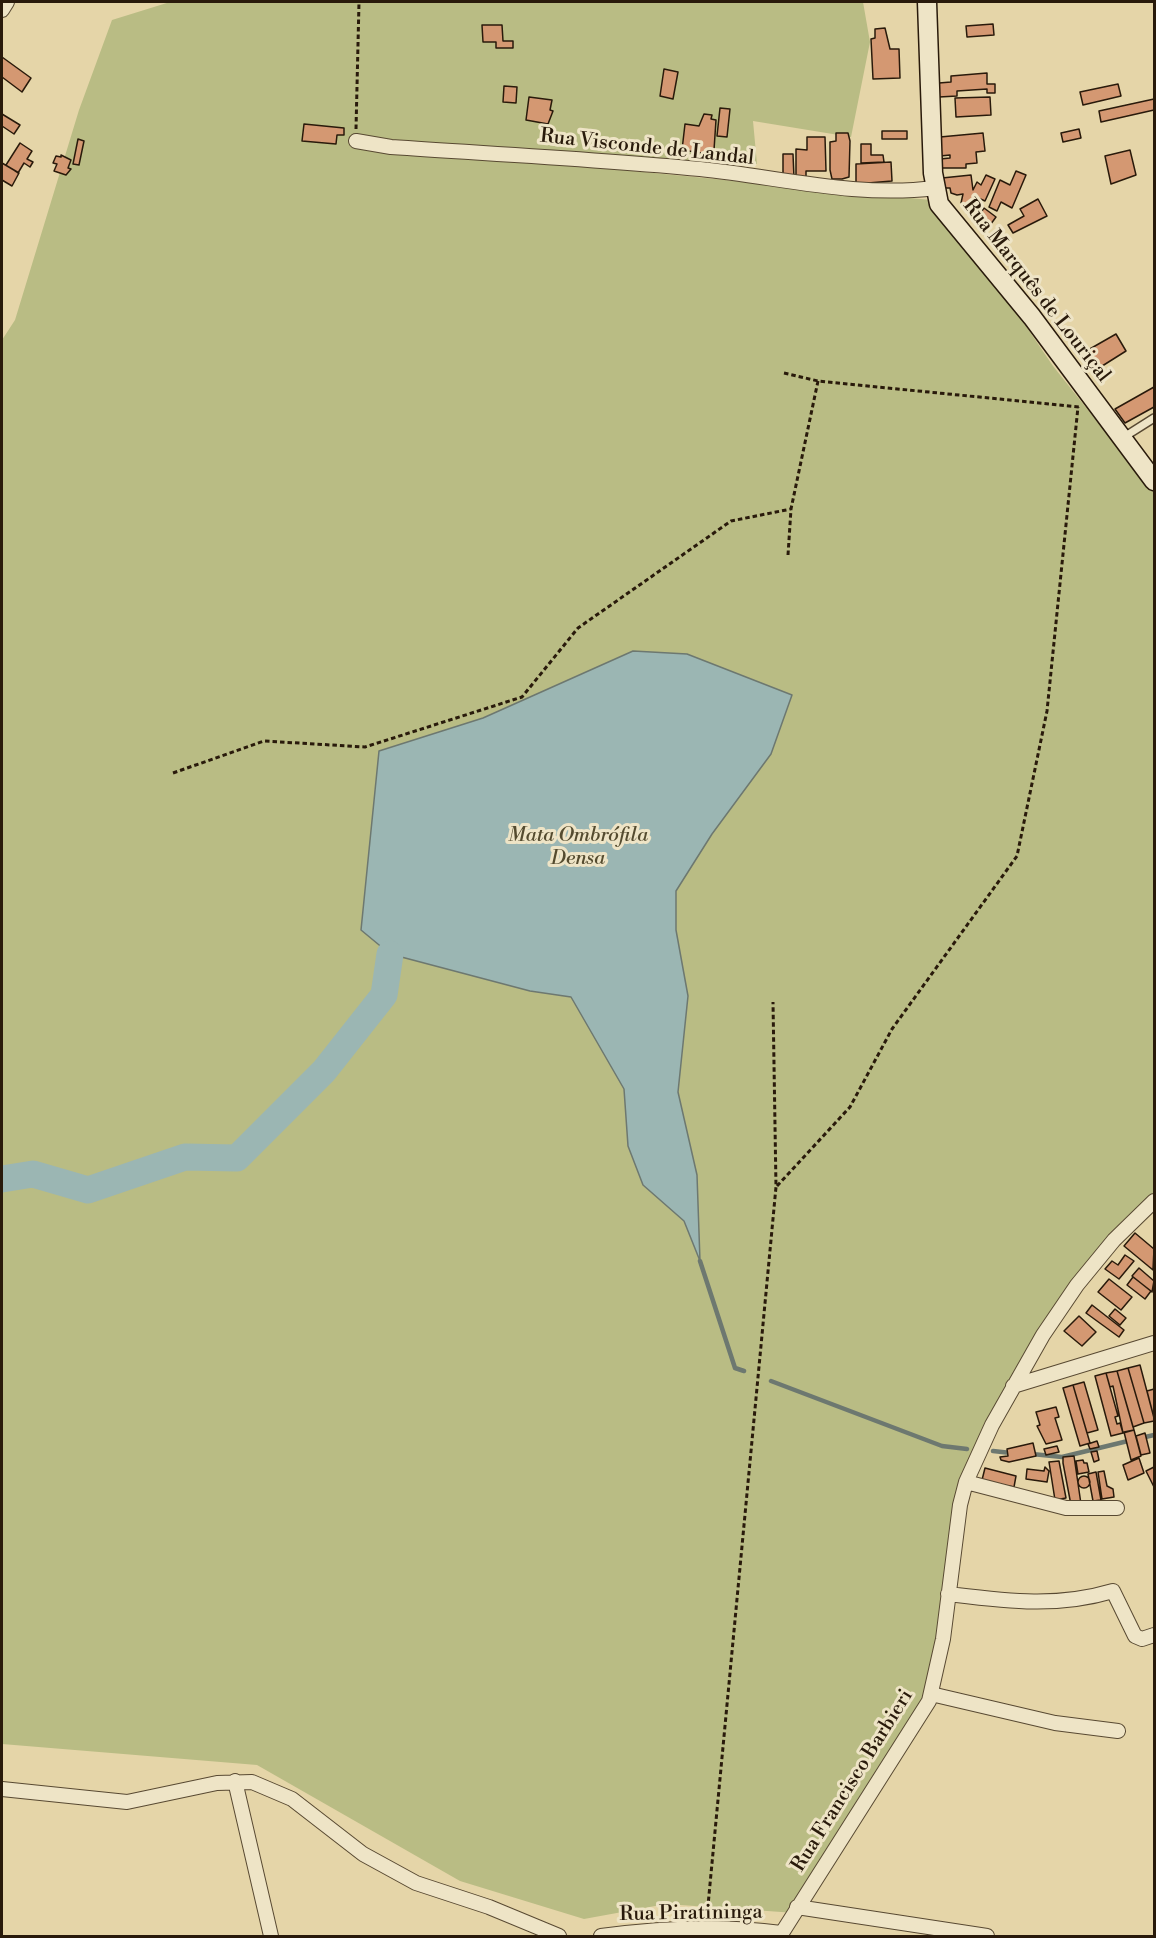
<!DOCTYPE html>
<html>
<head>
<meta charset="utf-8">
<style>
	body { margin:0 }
	#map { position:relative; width:1156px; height:1938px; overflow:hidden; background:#e5d5a8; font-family:"Libre Bodoni",serif }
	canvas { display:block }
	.frame { position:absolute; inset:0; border:3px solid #291a0b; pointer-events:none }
</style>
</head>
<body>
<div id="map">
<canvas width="1156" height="1938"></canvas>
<div class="frame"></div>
</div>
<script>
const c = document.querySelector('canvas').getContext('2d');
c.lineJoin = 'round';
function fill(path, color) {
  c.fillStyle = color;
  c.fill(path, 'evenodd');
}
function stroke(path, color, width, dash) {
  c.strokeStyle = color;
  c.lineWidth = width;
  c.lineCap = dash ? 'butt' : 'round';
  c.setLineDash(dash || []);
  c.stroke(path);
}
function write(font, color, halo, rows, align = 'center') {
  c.font = font + ' "Libre Bodoni",serif';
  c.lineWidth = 6;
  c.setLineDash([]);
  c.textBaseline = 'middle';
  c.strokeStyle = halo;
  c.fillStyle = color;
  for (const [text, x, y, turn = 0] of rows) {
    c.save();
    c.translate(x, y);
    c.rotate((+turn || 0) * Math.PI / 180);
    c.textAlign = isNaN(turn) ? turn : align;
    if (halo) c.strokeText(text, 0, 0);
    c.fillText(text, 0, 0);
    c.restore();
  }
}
const green = new Path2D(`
	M170,2H863L870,42L851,137L753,121L757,164L376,146L941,201L1053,366L1154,493V1202L1139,1214L1043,1337L964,1490L927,1703L796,1913L666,1904L584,1919L460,1881L257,1765L2,1744V340L15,320L79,110L112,20Z`);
const water = new Path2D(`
	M633,651L687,654L792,695L771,754L712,834L676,891V930L688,996L678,1092L697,1175L700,1261L684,1221L643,1185L628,1146L624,1089L571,997L530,991L390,954L361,930L379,751L483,718Z`);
const stream = new Path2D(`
	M700,1261L735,1368L744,1371
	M771,1381L942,1446L967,1449
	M1141,1438L1154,1435
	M993,1451L1011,1453
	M1032,1454L1062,1457L1132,1440`);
const river = new Path2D(`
	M2,1179L33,1174L88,1190L185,1157L237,1158L324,1071L384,995L390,954`);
const building = new Path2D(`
	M993,24L994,35L967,37L966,26Z
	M482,25H502L503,41H513V48H496V42H483Z
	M885,28L890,49H899L900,78L873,79L871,39L875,38V29Z
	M2,57L31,78L22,92L2,77Z
	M664,69L678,72L673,99L660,96Z
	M987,73V84H995V93H987V89L957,91V96L939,97V83L951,82V76Z
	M1118,84L1121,96L1083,105L1080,92Z
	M504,86L517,87L516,103L503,102Z
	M529,97L552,100L550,110L553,111L548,124L526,120Z
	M990,97L991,115L956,117L955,98Z
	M1154,99V110L1101,122L1099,111Z
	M720,108L730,109L727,137L717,136Z
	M2,114L20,125L14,134L2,126Z
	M704,114L712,115L711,119L716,120L714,150L710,149L709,154L682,150L685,124L699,126Z
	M304,124L344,128V135H337L336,144L302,141Z
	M1079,129L1081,138L1063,142L1061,133Z
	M882,131H907V139H882Z
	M836,133H848L850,141L849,177L842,179H832L830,170V142L836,141Z
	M983,133L985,151L976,152L977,163L966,164V168H941L940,159L950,158V155L940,156V137Z
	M807,137H825L826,171H806V177H796V149L807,150Z
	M78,139L84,141L79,165L73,164Z
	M20,143L32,151L27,159L33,162L30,167L24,163L18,173L6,165Z
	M861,144H871V155H883L884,162L861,163Z
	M1130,150L1136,175L1111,184L1105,156Z
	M783,154H793L794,178L783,179Z
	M61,155L71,160L68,168L71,169L66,175L54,171L57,164L53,163L56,156L61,157Z
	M891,162L892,181L856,184V164Z
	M2,163L19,173L12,186L2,180Z
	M1016,171L1026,175L1012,208L1001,202L997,211L989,207L1000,180L1010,185Z
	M971,175L973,190L977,182L981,185L986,175L995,179L985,201L976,197L973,205L961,203L963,194L957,195L951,193L950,188H944L942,178Z
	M1038,199L1047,216L1013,233L1008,225L1024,216L1020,209Z
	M984,208L996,217L985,232L974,222Z
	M1116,334L1126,351L1099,368L1088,350Z
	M1154,387V407L1125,423L1115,409Z
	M1135,1233L1154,1249L1153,1270L1124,1246Z
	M1125,1255L1134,1261L1119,1279L1105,1269L1112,1261L1118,1265Z
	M1139,1268L1154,1281L1152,1292L1132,1276Z
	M1133,1277L1151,1291L1145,1299L1127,1285Z
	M1109,1279L1132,1297L1121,1310L1098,1292Z
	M1092,1305L1124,1330L1119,1337L1086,1313Z
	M1115,1309L1126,1318L1120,1325L1109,1316Z
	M1079,1316L1096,1332L1082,1346L1064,1331Z
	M1140,1365L1154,1418V1421L1144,1423L1128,1368Z
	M1128,1368L1144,1423L1133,1427L1117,1371Z
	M1117,1371L1134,1430L1123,1433L1113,1386L1110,1387L1106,1373Z
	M1106,1373L1118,1416L1115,1417L1117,1424L1120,1423L1123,1433L1111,1436L1095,1376Z
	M1084,1382L1098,1430L1087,1433L1073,1385Z
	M1073,1385L1090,1443L1080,1446L1063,1388Z
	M1154,1389V1414H1153L1147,1391Z
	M1056,1407L1059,1417L1055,1418L1062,1440L1046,1444L1037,1426L1040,1425L1036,1412Z
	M1134,1430L1141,1456L1131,1460L1124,1432Z
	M1145,1433L1150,1453L1141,1455L1136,1436Z
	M1097,1441L1099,1447L1090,1449L1088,1444Z
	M1033,1443L1036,1456L1009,1462L1001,1460L1000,1457L1008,1456L1007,1449Z
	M1057,1446L1059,1452L1046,1455L1044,1449Z
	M1097,1451L1099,1460L1094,1462L1091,1452Z
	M1074,1456L1081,1504L1071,1505L1063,1463V1457Z
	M1139,1458L1144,1473L1128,1480L1123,1465Z
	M1083,1460L1084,1463H1087L1089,1472L1078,1474L1076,1461Z
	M1059,1461L1066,1498L1055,1500L1049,1462Z
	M1045,1467L1049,1471L1047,1482L1026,1479L1027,1469L1044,1471Z
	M1154,1467V1487L1146,1471Z
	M985,1468L1016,1476L1014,1487L1009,1486L1008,1491L981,1484Z
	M1104,1471L1107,1486L1113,1489L1114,1497L1102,1499L1098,1472Z
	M1096,1472L1101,1500L1093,1501L1088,1474Z
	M1078 1482a6 6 0 1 1 12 0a6 6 0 1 1-12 0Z`);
const path = new Path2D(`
	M356,129L359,2
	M784,373L818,381L1079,407
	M788,555L791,509L818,381
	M173,773L264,741L365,747L522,697L578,628L731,521L791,509
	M777,1186L850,1107L892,1029L1017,856L1047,711L1078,407
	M707,1916L776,1187L773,1002`);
const service = new Path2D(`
	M1124,437L1154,418`);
const minor = new Path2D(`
	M2,10L7,2
	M356,141L391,147C494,154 597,159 700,169C779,177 856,198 935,188
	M1013,1386L1154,1343
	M966,1482L1066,1508H1117
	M948,1594C1006,1601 1056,1608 1113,1591L1135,1636L1142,1639L1154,1635
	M931,1694L1055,1723L1118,1731
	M235,1781L271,1936
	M2,1789L127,1802L217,1783L252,1782L292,1799L363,1854L416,1883L489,1907L559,1936
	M797,1907L987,1936
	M601,1936C659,1928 724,1925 781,1933
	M780,1936L929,1701L943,1639L960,1505L966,1482L992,1425L1043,1335L1077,1285L1114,1240L1154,1201`);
const secondary = new Path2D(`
	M927,2L933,173L939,204L1032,317L1154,481`);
const streetNames = [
	["Rua Visconde de Landal",647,148,6],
	["Rua Marquês de Louriçal",1036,291,52],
	["Rua Francisco Barbieri",853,1781,-58],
	["Rua Piratininga",691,1914,-1]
];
const parkNames = [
	["Mata Ombrófila",578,836],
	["Densa",578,859]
];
fill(green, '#b9bc84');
fill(water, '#9bb6b3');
stroke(water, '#6d7870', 1.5);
stroke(stream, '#6d7870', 4.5);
stroke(river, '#9bb6b3', 27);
fill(building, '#d49872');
stroke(building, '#291a0b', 1.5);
stroke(service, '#584932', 10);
stroke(minor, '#584932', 16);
stroke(secondary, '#291a0b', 21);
stroke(path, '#291a0b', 3, [4.5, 3]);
stroke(service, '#eee4c6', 7);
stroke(minor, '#eee4c6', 14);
stroke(secondary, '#eee4c6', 18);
write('20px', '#291a0b', '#eee4c6', streetNames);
write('italic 20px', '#544b2f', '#eee4c6', parkNames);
</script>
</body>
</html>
